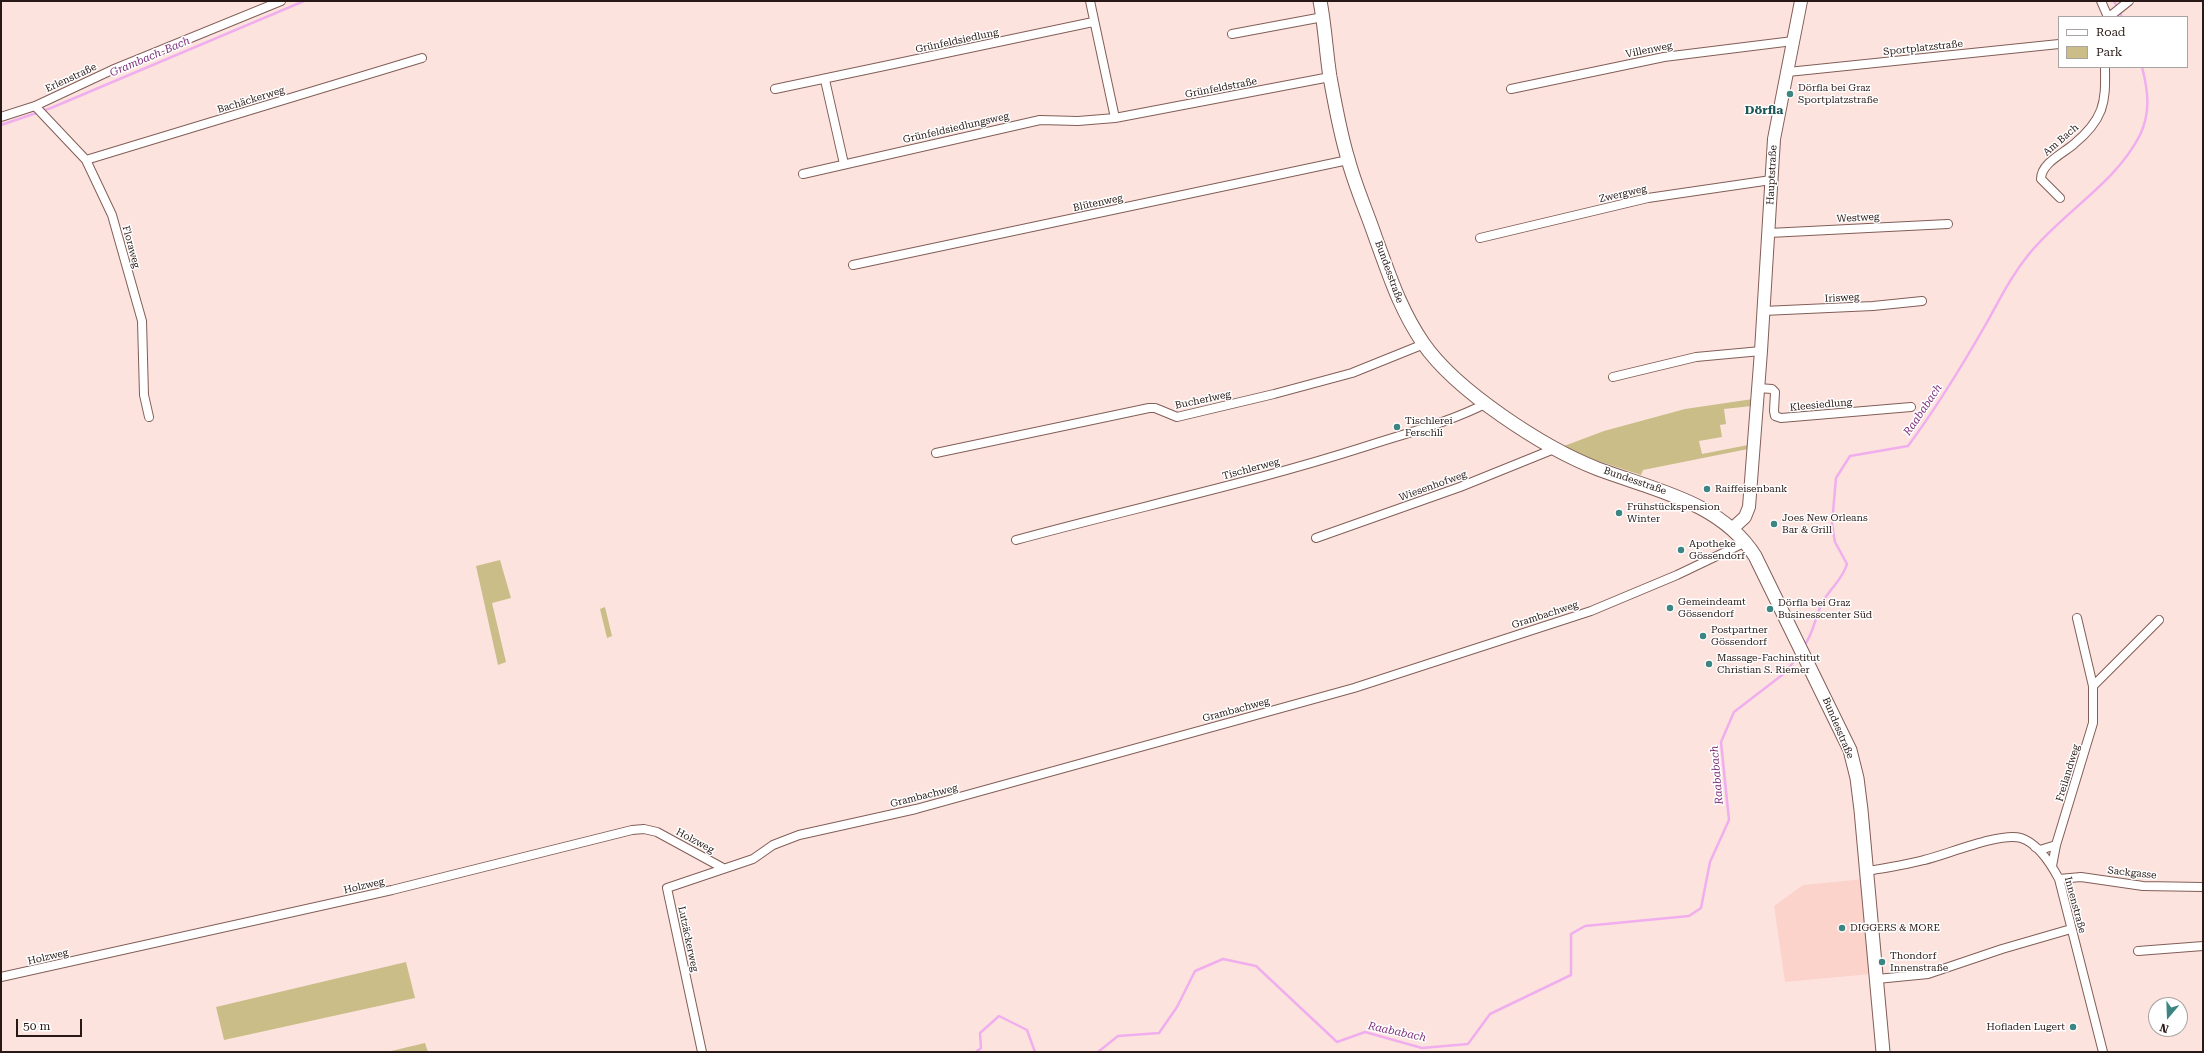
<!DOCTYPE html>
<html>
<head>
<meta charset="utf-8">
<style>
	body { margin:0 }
	#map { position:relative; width:2204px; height:1053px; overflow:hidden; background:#fde3de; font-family:"Roboto Serif",serif }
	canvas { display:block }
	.frame { position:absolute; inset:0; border:2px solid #281916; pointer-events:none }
	.legend { position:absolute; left:2058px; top:16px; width:130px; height:52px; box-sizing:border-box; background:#fff; border:1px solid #a9a3a2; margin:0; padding:5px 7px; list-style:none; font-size:12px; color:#281916 }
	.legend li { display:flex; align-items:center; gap:8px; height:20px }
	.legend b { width:20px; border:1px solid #a9a3a2 }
	.north { position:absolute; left:2148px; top:997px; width:40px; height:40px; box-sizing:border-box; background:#fff; border:1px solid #a9a3a2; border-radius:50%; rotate:199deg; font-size:11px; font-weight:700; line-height:16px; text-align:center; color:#281916 }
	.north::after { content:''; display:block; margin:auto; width:14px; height:18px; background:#3c8583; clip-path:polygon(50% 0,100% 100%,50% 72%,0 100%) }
	.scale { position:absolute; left:16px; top:1019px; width:66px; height:18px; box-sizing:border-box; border:2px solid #281916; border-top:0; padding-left:5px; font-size:12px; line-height:14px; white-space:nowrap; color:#281916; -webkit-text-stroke:3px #fff; paint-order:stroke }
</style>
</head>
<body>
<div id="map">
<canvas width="2204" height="1053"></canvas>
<div class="frame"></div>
<ul class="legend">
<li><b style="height:5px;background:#fff"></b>Road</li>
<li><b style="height:11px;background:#cabd88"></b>Park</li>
</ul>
<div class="north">N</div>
<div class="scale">50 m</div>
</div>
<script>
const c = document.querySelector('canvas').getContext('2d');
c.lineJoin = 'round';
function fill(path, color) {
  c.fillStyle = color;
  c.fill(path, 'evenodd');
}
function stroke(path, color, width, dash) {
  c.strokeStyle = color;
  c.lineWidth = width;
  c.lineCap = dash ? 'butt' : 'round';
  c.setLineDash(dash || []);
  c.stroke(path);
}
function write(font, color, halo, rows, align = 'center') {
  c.font = font + ' "Roboto Serif",serif';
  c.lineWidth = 3;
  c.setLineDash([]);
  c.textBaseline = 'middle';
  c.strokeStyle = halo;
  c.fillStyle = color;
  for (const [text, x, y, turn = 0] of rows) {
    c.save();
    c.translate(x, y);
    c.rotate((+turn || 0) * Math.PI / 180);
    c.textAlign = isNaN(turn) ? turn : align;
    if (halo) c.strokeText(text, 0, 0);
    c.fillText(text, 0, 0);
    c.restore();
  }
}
const built = new Path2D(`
	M1864,879L1871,974L1785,982L1774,906L1803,885Z`);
const green = new Path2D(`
	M1753,399L1752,406L1724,409L1726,424L1720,425L1722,437L1699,441L1702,454L1748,445V449L1643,470L1641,475L1586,457L1564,446L1604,431L1685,409Z
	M500,560L511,598L492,603L506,662L498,665L476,566Z
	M605,607L612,636L607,638L600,609Z
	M406,962L415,998L224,1040L216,1007Z
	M425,1043L428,1052H387Z`);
const stream = new Path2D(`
	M2114,1L2122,17
	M1,125L51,108L304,1
	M1804,646C1815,632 1815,613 1825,598C1833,586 1843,578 1847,564L1835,542L1832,524L1836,478L1850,456L1908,446C1937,407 1962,366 1986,324C2000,299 2011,276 2029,254C2063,212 2115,184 2140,135C2151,112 2148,90 2142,67
	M976,1052L981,1048L980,1033L999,1016L1027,1030L1035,1052
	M1098,1052L1118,1036L1159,1033L1177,1007L1195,971L1223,959L1256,966L1337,1042L1365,1032L1422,1048L1468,1044L1490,1014L1571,975V934L1585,926L1689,916L1701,908L1710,862L1729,820L1721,742L1734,712L1786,672L1799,654`);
const minor = new Path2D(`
	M1090,1L1115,118
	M2101,1L2108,17
	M2109,17L2129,1
	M1232,34L1323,17
	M1788,72L2059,44
	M825,80L844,164
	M775,89L1093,22
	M1511,89L1664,57L1793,41
	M35,106L86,160L112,215L142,321L144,395L149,417
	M1,117L35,106L112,70L281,1
	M86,160L422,58
	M803,174L1040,120L1078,121L1115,118L1330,77
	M2060,198L2041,179C2041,163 2064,153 2074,144C2085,135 2096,123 2101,110C2106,96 2105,82 2105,67
	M1769,233L1948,224
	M1480,238L1648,198L1771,180
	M853,265L1348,160
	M1763,311L1873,306L1922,301
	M1613,377L1696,357L1761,351
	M1758,388L1772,389L1775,392L1774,411L1775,416L1781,418L1911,407
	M936,453L1149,408H1155L1177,417L1274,394L1352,373L1424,344
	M1316,538L1460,487L1554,449
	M1016,540C1133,508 1252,483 1367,446C1407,433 1450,422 1487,403
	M2093,686L2159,620
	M2035,847L2040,850L2056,845
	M2052,866L2056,845L2093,723V686L2077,618
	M1867,871C1886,868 1905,865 1924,860C1946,855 2000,832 2021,838C2037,843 2051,864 2059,879L2103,1052
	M2059,879L2081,877L2143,886L2203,887
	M2138,951L2203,946
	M1,977L392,890L632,830L644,829L657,832L723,868
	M1877,979L1928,974L2002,949L2071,929
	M702,1052L667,888L753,859L773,845L799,835L916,809L1354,688L1591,611L1677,575L1746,542`);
const secondary = new Path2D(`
	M1732,529L1745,517L1749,507L1761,351L1774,139L1801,1`);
const primary = new Path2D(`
	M1320,1C1325,26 1326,52 1330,77C1335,104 1340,133 1348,159C1355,186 1367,212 1376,239C1390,277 1400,309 1423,343C1456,391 1544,448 1598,469C1654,490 1721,502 1755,556L1850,750L1857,778L1861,810L1883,1052`);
const markers = [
	[1790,94,4,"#3c8583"],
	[1397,427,4,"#3c8583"],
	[1707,489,4,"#3c8583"],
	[1619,513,4,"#3c8583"],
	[1774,524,4,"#3c8583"],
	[1681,550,4,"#3c8583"],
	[1670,608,4,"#3c8583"],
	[1770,609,4,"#3c8583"],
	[1703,636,4,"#3c8583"],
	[1709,664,4,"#3c8583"],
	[1842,928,4,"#3c8583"],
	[1882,962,4,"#3c8583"],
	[2073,1027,4,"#3c8583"]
];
const streetNames = [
	["Grünfeldsiedlung",957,41,-12],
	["Sportplatzstraße",1923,48,-6],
	["Villenweg",1649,50,-11],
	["Erlenstraße",71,78,-25],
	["Grünfeldstraße",1221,88,-11],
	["Bachäckerweg",251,100,-17],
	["Grünfeldsiedlungsweg",956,128,-13],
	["Am Bach",2061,140,-41],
	["Hauptstraße",1772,175,-87],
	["Zwergweg",1623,194,-13],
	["Blütenweg",1098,203,-12],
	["Westweg",1858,218,-3],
	["Floraweg",131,247,75],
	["Bundesstraße",1389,272,70],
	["Irisweg",1842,298,-3],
	["Bucherlweg",1203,400,-12],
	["Kleesiedlung",1821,405,-5],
	["Tischlerweg",1251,469,-15],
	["Bundesstraße",1635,481,19],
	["Wiesenhofweg",1433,486,-20],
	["Grambachweg",1545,615,-18],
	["Grambachweg",1236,710,-15],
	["Bundesstraße",1838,728,67],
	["Freilandweg",2068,773,-73],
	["Grambachweg",924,796,-14],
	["Holzweg",695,841,28],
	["Sackgasse",2132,873,6],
	["Holzweg",364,886,-13],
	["Innenstraße",2075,905,75],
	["Lutzäckerweg",688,939,78],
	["Holzweg",48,957,-13]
];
const poiNames = [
	["Dörfla bei Graz",1798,88],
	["Sportplatzstraße",1798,100],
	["Tischlerei",1405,421],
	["Ferschli",1405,433],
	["Raiffeisenbank",1715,489],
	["Frühstückspension",1627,507],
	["Winter",1627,519],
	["Joes New Orleans",1782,518],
	["Bar & Grill",1782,530],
	["Apotheke",1689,544],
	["Gössendorf",1689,556],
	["Gemeindeamt",1678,602],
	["Gössendorf",1678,614],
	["Dörfla bei Graz",1778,603],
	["Businesscenter Süd",1778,615],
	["Postpartner",1711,630],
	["Gössendorf",1711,642],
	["Massage-Fachinstitut",1717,658],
	["Christian S. Riemer",1717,670],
	["DIGGERS & MORE",1850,928],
	["Thondorf",1890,956],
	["Innenstraße",1890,968],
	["Hofladen Lugert",2065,1027,"right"]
];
const waterNames = [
	["Grambach-Bach",150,57,-23],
	["Raababach",1923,410,-56],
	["Raababach",1717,775,-95],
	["Raababach",1397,1032,12]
];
const quarterNames = [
	["Dörfla",1764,110]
];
fill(built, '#fbd3cb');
fill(green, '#cabd88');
stroke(stream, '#f0aeee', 2.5);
stroke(minor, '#825e57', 10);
stroke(secondary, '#825e57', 14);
stroke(primary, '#825e57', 15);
stroke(minor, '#fff', 8);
stroke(secondary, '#fff', 12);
stroke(primary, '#fff', 13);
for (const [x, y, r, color] of markers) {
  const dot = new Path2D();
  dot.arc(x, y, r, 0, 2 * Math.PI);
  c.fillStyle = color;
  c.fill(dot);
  stroke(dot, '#fff', 1.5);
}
write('10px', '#281916', '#fff', streetNames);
write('10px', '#281916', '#fff', poiNames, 'left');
write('italic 11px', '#7e327e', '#fff', waterNames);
write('bold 12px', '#1d5857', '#fff', quarterNames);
</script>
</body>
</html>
